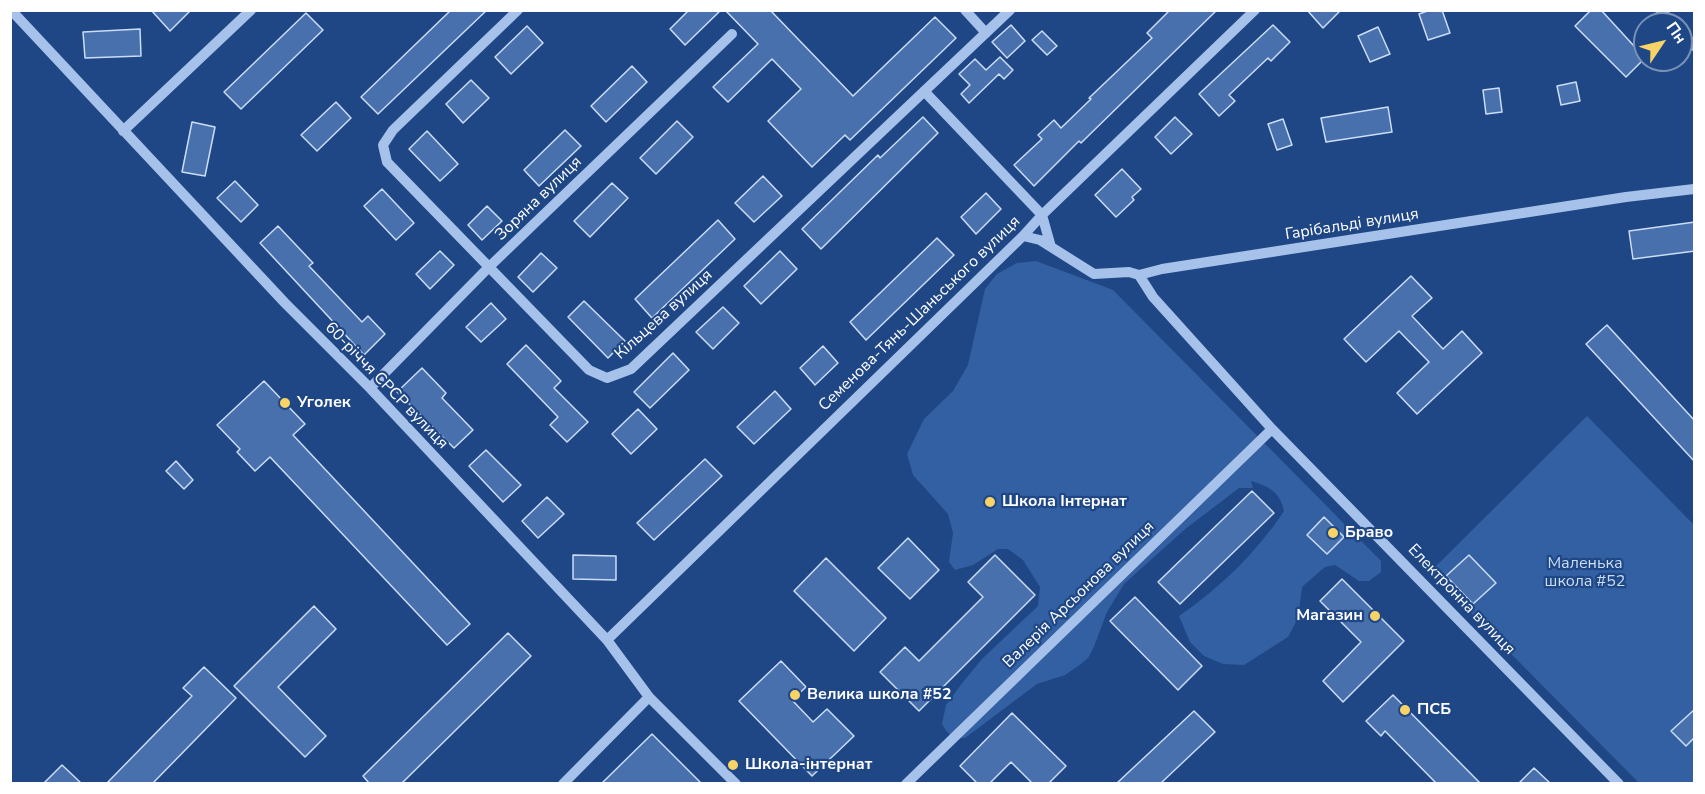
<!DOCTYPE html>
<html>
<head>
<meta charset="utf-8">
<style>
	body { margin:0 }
	#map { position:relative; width:1705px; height:794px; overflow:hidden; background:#1f4785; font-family:"Nunito Sans",sans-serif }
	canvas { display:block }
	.frame { position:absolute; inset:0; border:12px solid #fff; pointer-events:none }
	.north { position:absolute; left:1633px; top:12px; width:60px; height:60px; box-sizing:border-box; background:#1f4785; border:2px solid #7991b6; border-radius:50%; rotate:55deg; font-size:16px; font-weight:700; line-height:24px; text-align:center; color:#fff }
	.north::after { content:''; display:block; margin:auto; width:21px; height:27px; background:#f8d466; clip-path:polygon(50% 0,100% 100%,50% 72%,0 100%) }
</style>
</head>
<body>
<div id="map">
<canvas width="1705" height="794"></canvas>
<div class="frame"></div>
<div class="north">Пн</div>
</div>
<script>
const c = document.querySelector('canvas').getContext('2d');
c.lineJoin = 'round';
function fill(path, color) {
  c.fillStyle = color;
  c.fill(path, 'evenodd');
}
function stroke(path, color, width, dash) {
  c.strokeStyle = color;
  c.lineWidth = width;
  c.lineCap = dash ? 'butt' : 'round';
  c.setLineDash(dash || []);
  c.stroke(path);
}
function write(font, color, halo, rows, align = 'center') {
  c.font = font + ' "Nunito Sans",sans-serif';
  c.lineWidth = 4.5;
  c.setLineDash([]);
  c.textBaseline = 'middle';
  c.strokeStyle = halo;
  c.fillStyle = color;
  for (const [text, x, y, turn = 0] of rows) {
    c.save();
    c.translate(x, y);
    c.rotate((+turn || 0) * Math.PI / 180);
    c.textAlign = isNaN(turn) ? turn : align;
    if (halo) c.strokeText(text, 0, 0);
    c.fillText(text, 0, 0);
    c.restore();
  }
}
const green = new Path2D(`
	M1036,261L1113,290L1381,561V572L1369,581H1359L1335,565L1325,567L1302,587L1298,618L1288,637L1244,665L1223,664L1204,656L1190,642L1179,616C1221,587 1256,553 1284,511C1280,492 1269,486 1251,481L1253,488H1239L1184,530L1124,584L1107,612L1093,649L1088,658L1081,664L1065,675L1037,684L965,738C953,739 948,735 942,724L946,705L963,682L982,659L1038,606L1040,587L1023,560L1008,549H998L973,565L955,570L949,562L953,533L948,514L913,475L907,454L924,419L953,391L968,365L985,289L997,274L1017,263Z
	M1587,416L1694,525V783H1639L1430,572Z`);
const building = new Path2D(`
	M151,10H191L170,31Z
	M451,10H487L378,114L361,97Z
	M689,10H721L685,45L670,29Z
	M725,10H770L853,96L935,17L956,38L850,140L845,135L812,167L768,121L801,89L772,59L728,102L713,87L758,44Z
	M1170,10H1217L1081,143L1079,141L1034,186L1014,165L1042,139L1038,135L1054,120L1061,128L1091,99L1089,98L1152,38L1147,33Z
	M1307,10H1341L1323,28Z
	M1430,10H1442L1450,33L1428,40L1419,14Z
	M1591,10H1601L1645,58L1626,77L1575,26Z
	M306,13L323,30L241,109L224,92Z
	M1011,25L1025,41L1007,58L992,42Z
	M1273,25L1290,42L1271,61L1268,58L1229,95L1235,101L1219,116L1199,94Z
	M527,26L543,43L511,74L495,57Z
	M1378,27L1390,54L1370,62L1358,36Z
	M140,29L141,56L85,58L83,32Z
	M1042,31L1057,46L1047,55L1032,40Z
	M1000,57L1013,70L1004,79L999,74L969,103L961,94L970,85L959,74L975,59L986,70Z
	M632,66L647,82L606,122L591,106Z
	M471,80L489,98L463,123L446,104Z
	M1576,82L1580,101L1561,105L1557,86Z
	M1499,88L1502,112L1486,114L1483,90Z
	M336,102L351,118L317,151L301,135Z
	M1388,107L1392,132L1326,142L1321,118Z
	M923,117L938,133L821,249L802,229L878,155L880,158Z
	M1175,117L1192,134L1171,154L1155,137Z
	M1283,119L1292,145L1277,150L1268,124Z
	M677,121L693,137L656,174L640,158Z
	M192,122L215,127L205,176L182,172Z
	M565,130L581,146L539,186L524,170Z
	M427,131L458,164L440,181L409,149Z
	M1122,169L1141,189L1132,197L1134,200L1116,217L1095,195Z
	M763,176L782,196L754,222L735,203Z
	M235,181L258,205L241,222L217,198Z
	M612,183L628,198L590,237L574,221Z
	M382,189L414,223L396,240L364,206Z
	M986,193L1001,209L976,234L961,217Z
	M487,206L502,221L482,240L468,225Z
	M718,220L735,239L652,318L635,299Z
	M1695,222V251L1633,259L1629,231Z
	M278,226L313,263L309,266L362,322L368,316L385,334L364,355L260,243Z
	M937,238L954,255L866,340L850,322Z
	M440,251L454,265L430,289L416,274Z
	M780,251L797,269L761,304L744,286Z
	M541,253L557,268L533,292L518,277Z
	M1411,276L1432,298L1412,316L1443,349L1462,331L1482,353L1417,414L1397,393L1429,362L1399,331L1366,362L1344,339Z
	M584,301L625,341L608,358L568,317Z
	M491,303L506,319L481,342L466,327Z
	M723,307L739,323L713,349L696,332Z
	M1607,325L1695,421V462L1586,344Z
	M526,345L561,381L554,388L588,422L567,442L550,425L558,417L507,364Z
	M823,346L838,363L815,385L800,368Z
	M673,353L689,370L650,408L634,392Z
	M422,368L446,393L442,398L473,430L454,448L397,392Z
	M264,381L305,424L293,435L470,624L447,645L270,457L255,471L237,452L240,449L217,425Z
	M775,391L791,409L754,444L737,427Z
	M638,409L657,429L631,454L612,434Z
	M486,450L521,485L503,502L469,466Z
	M705,459L722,476L654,540L637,523Z
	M176,461L193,480L184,489L166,471Z
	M1252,491L1274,513L1180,604L1158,582Z
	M547,497L564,514L538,538L522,521Z
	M1324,517L1344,537L1327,554L1307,535Z
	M908,538L939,570L910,599L878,568Z
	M573,555L616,556V580L573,579Z
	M995,555L1035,595L919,711L880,672L905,647L919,661L983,597L968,582Z
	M1469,555L1496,583L1473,604L1446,576Z
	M826,558L886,618L854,651L794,591Z
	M1342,579L1404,641L1343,702L1323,681L1361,642L1320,601Z
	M1135,597L1202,666L1178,690L1110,621Z
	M314,606L336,629L278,687L326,736L305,757L234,686Z
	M508,633L531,656L402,783H369L363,776Z
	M781,661L806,687L792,700L813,722L827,709L854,736L812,776L739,701Z
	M204,667L236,698L153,783H107L192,696L183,688Z
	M1393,695L1480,783H1436L1385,731L1381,736L1366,721Z
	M1695,709V737L1686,746L1671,731Z
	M1194,711L1215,732L1161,783H1117Z
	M1012,713L1066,766L1049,783H1032L1011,762L990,783H977L960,766Z
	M652,734L701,783H602Z
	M62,765L81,783H44Z
	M1534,768L1550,783H1519Z`);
const minor = new Path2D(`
	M11,10L285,303L370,388L607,640L649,697L736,784
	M518,10L393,130L383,145L387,162L589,370L607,378L631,369L1010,10
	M965,10L986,33
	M1660,10L1673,24
	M1681,32L1694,46
	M924,91L1042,215L1051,247
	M123,131L251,10
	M1023,236L1040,240L1094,274L1129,272L1139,275L1162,269L1626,197L1694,189
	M1139,275L1153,297L1272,429L1619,784
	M370,388L489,267L732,34
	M607,640L1023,236L1042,215L1255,10
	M563,784L649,697
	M906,784L1272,429`);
const markers = [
	[285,403,6,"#f8d466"],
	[990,502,6,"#f8d466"],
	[1333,533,6,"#f8d466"],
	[1375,616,6,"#f8d466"],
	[795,695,6,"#f8d466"],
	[1405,710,6,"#f8d466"],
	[733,765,6,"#f8d466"]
];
const streetNames = [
	["Зоряна вулиця",539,199,-44],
	["Гарібальді вулиця",1352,225,-9],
	["Семенова-Тянь-Шаньського вулиця",920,314,-44],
	["Кільцева вулиця",664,315,-42],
	["60-річчя СРСР вулиця",386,386,46],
	["Валерія Арсьонова вулиця",1079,595,-44],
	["Електронна вулиця",1461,600,46]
];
const poiNames = [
	["Уголек",297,403],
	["Школа Інтернат",1002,502],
	["Браво",1345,533],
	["Магазин",1363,616,"right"],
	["Велика школа #52",807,695],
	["ПСБ",1417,710],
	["Школа-інтернат",745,765]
];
const parkNames = [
	["Маленька",1585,564],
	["школа #52",1585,582]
];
fill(green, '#3260a2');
fill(building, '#4770ad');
stroke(building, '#cbddf7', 1.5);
stroke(minor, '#a7c2ea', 10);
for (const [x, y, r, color] of markers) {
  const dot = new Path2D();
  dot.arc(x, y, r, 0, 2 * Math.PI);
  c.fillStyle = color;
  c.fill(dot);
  stroke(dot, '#1f4785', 2);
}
write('16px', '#fff', '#1f4785', streetNames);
write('bold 16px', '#fff', '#1f4785', poiNames, 'left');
write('16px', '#cbddf7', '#1f4785', parkNames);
</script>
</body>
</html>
